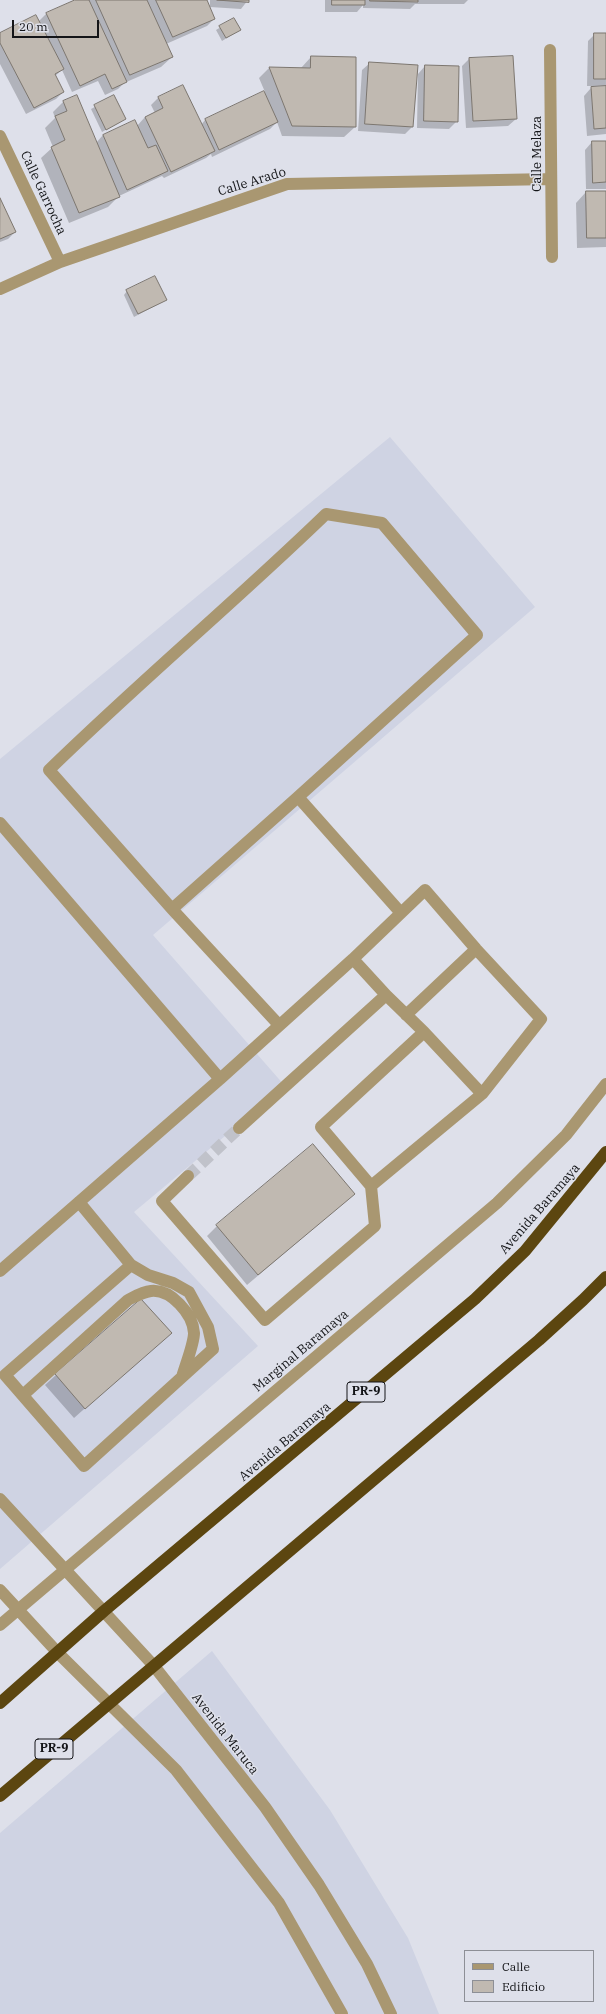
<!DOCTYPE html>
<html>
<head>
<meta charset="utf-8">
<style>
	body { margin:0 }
	#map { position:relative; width:606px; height:2014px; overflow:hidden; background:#dee0ea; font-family:"IBM Plex Serif",serif }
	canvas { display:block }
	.legend { position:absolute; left:464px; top:1950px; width:130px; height:52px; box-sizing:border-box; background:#dee0ea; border:1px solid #8d8f96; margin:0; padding:5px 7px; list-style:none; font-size:12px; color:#141518 }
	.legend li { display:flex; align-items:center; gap:8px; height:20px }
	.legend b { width:20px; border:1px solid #8d8f96 }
	.scale { position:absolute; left:12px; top:20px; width:87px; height:18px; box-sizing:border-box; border:2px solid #141518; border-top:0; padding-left:5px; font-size:12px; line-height:14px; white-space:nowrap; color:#141518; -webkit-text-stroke:3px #dee0ea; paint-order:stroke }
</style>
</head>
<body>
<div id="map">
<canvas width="606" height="2014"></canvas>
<ul class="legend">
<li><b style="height:5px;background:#a99771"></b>Calle</li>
<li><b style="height:11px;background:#c0b9b1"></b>Edificio</li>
</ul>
<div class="scale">20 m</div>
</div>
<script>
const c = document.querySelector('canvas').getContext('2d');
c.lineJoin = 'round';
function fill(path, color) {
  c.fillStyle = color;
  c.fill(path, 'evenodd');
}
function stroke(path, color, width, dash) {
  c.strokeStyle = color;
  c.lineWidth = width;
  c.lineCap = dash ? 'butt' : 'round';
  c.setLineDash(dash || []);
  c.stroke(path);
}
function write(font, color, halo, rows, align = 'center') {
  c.font = font + ' "IBM Plex Serif",serif';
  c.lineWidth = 3;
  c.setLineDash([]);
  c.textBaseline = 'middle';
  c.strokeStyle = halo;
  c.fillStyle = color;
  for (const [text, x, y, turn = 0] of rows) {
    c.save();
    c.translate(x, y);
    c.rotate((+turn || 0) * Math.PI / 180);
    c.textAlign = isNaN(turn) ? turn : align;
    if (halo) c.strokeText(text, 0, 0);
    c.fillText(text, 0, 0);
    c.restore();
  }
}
const built = new Path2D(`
	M390,437L535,607L153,935L285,1086L134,1212L258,1346L0,1569V759Z
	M212,1651L330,1810L408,1938L439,2014H0V1833Z`);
const shadow = new Path2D(`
	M77,0H206L214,19L207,26L166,44L172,57L161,67L124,83L118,89L105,95L98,81L72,92L62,70L55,76L63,92L56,99L26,114L0,64V34L38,22L46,14Z
	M210,0H248L241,9L210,7Z
	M325,0H468L464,4H415L410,9L363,8V5L357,12H325Z
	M234,19L240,30L222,41L216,30Z
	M595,34H606V86H587L588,41Z
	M311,57L355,127L344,137L282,136L277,122L270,129L212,157L211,154L206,158L164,178L162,176L119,196L108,207L69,223L41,158L53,147L45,128L55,118L53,112L63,102L96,143L103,135L135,121L137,126L145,117L155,113L151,105L158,98L183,86L201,125L205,120L265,92L259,78L269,68H301Z
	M469,59L516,119L508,126L466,128L462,66Z
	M370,63L417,66L412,127L405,134L358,131L362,70Z
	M425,66L457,121L449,129L417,128L418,74Z
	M606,87V134L587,136L584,96L591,88Z
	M114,97L125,119L102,132L91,109Z
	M592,142H606V189H586L585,150Z
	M586,192H606V247L577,248L576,203Z
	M0,200L15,232L8,239L0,242Z
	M127,291L166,300L134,317L124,295Z
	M354,1194L247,1285L207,1236L217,1226Z
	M170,1333L74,1418L45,1385L56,1375Z`);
const building = new Path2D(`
	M75,0H89L127,82L112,89L105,74L80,86L46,13Z
	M96,0H147L173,57L130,75Z
	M156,0H207L215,19L173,37Z
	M217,0H249V2Z
	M332,0H365V5H332Z
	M370,0H418V2L370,1Z
	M36,15L64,69L55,74L64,92L34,108L0,43V33Z
	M234,18L241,30L226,38L219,26Z
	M594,33H606V79H594Z
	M311,56L356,57V127L292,126L269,67L310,68Z
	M513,56L517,119L473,121L469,58Z
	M369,62L418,65L413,127L365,124Z
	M425,65L459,66L458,122L424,121Z
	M183,85L215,151L171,172L145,117L163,108L158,97Z
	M606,86V128L594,129L591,87Z
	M264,91L278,122L219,150L205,119Z
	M77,95L120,197L79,213L51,147L65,140L55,116L67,111L63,101Z
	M114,95L126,119L106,130L94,105Z
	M135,120L148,148L156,145L168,171L127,190L103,135Z
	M592,141H606V182L593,183Z
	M586,191H606V238H587Z
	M0,198L16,232L0,239Z
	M155,276L167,300L138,314L126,290Z
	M313,1144L355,1194L258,1275L216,1225Z
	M141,1299L172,1333L85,1409L55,1374Z`);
const minorTunnel = new Path2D(`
	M188,1176L239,1128`);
const minor = new Path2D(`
	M550,50L552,257
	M0,136L60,262
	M0,289L60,262L287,184L551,179
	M0,823L220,1079L0,1271
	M172,909L298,797
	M353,959L425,890L476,949L541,1019L482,1094
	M406,1015L476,949
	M279,1025L172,909L49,770C139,682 235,602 326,514L382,523L477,635L298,797L401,913
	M220,1079L353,959L386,995L424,1032L321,1127L371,1186L482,1094L424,1032
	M239,1128L386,995
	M188,1176L162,1201L265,1320L375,1226L371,1186
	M79,1202L131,1265L5,1375L84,1466L213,1349L208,1327L189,1292L173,1283L148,1275L131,1265
	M23,1395L128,1300C136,1296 142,1292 151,1291C171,1289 193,1314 194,1333C194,1344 185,1366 182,1377
	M0,1499L154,1666L265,1807L319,1885L367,1964L391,2014
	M0,1590L58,1653L176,1770L279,1903L342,2014
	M0,1625L497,1203L566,1135L606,1084`);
const highway = new Path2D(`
	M0,1703L104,1611L475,1299L525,1251L606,1152
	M0,1796L539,1340L583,1300L606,1277`);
const shields = [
	[366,1392,38],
	[54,1749,38]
];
const shieldNames = [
	["PR-9",366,1392],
	["PR-9",54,1749]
];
const streetNames = [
	["Calle Melaza",537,154,-90],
	["Calle Arado",252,182,-17],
	["Calle Garrocha",43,193,65],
	["Avenida Baramaya",540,1209,-49],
	["Marginal Baramaya",301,1351,-40],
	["Avenida Baramaya",285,1442,-40],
	["Avenida Maruca",225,1734,52]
];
fill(built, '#cfd3e3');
fill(shadow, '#0003');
fill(building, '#c0b9b1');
stroke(building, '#7c766f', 1);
stroke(minorTunnel, '#c0c2ca', 12, [12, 6]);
stroke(minor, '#a99771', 12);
stroke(highway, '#5c4610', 12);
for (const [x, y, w] of shields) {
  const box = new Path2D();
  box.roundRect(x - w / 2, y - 10, w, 20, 3);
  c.fillStyle = '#dee0ea';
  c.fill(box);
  stroke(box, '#141518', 1);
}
write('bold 12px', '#141518', null, shieldNames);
write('13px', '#141518', '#dee0ea', streetNames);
</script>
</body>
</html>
